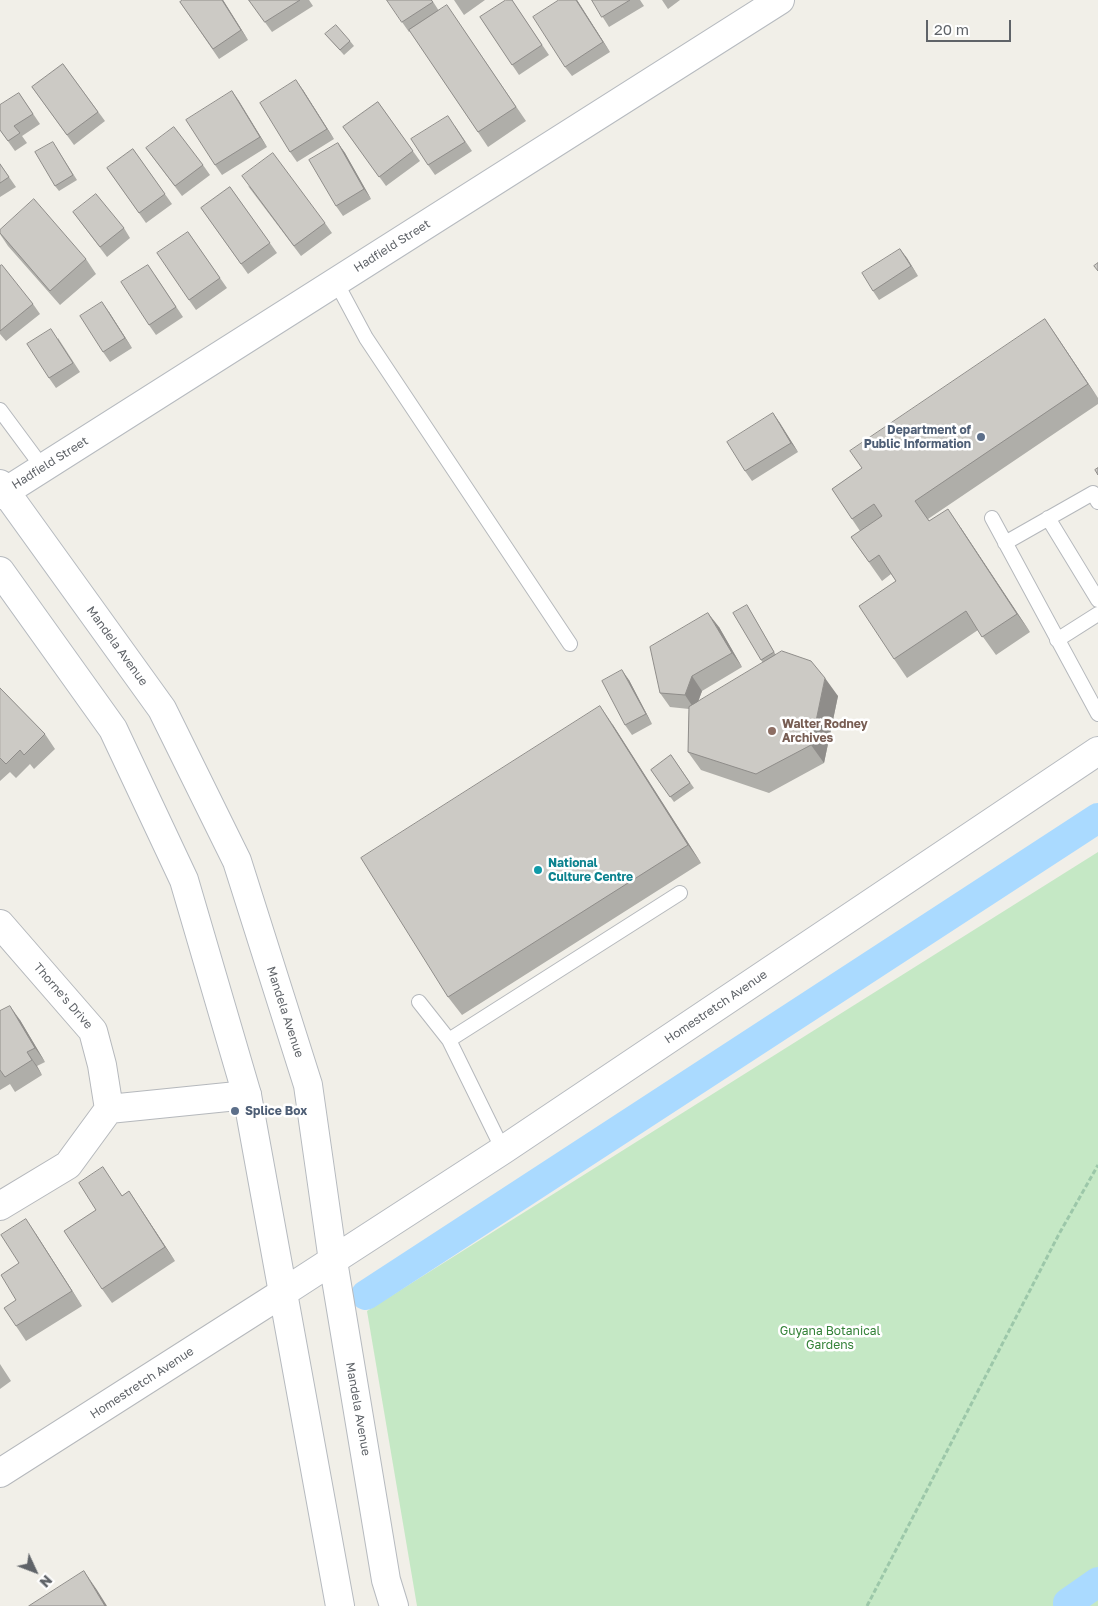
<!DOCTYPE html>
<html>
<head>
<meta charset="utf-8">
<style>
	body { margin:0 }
	#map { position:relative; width:1098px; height:1606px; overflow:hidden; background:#f1efe8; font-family:"Golos Text",sans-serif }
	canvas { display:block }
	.north { position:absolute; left:10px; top:1546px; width:50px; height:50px; -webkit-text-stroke:4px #fff; paint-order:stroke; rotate:133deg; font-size:14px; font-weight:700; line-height:20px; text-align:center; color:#5f6368 }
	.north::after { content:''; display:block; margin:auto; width:18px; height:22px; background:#5f6368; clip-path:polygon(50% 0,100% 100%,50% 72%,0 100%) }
	.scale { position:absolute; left:926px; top:20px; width:85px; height:22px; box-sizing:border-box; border:2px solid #5f6368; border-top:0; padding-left:6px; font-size:15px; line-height:18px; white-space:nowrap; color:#5f6368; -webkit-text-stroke:4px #fff; paint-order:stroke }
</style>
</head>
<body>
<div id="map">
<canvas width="1098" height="1606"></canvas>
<div class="north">N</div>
<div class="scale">20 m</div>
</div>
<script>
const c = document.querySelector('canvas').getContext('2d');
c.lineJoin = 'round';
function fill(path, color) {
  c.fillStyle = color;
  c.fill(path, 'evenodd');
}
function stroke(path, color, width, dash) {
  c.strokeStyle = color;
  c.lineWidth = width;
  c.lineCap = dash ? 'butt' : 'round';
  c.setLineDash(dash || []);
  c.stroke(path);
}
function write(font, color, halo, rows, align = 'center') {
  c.font = font + ' "Golos Text",sans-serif';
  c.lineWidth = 5;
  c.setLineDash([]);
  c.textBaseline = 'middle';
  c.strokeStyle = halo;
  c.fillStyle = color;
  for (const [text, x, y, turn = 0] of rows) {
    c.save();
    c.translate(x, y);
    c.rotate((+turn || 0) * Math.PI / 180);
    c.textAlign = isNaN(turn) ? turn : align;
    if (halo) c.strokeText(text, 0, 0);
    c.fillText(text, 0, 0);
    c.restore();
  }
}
const green = new Path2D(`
	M1098,852V1606H417L367,1311Z`);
const canal = new Path2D(`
	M366,1295L1098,818
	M1068,1603L1098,1582`);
const path = new Path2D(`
	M867,1606L1059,1234L1098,1165`);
const lane = new Path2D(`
	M336,282L366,338L570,644
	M0,410L43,468
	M992,518L1098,714
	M1048,518L1098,600
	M1005,543L1093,493L1098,502
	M1057,640L1098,614
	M419,1002L449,1040L503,1150
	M449,1040L680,893`);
const street = new Path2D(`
	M0,924L93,1031L102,1065L109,1109L68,1165L0,1206
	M109,1109L247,1095
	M0,1473L284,1292`);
const secondary = new Path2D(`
	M0,484L162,709L237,861L308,1085L333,1261L386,1580L394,1606
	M0,495L780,0
	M0,571L113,729L184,880L247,1095L340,1606
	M284,1292L503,1150L1098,751`);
const wall = new Path2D(`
	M223,0L248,40L219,59L180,2Z
	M249,0H309L313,6L272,32Z
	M432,0L439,11L457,20L526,121L488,147L410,31L409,32L402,22Z
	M454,0H485L464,15Z
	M512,0L549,55L519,75L480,17Z
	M559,0H577L610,52L572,76L565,67Z
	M592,0H640L644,6L609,27Z
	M662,0H680L668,9Z
	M325,34L350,41L354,46L344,55Z
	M63,64L105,121L74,145L32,87Z
	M303,90L334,139L297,162L290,152Z
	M232,91L267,147L222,175L215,165Z
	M19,93L40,124L22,136L27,143L15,151L0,130Z
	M378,102L420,161L386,186L343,127Z
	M455,126L472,151L435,175L428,165Z
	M338,143L345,153L371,199L343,216L336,206Z
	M56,147L77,180L59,191L55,186Z
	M146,148L203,165L210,175L182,196Z
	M133,149L172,204L146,223L107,168Z
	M0,164L16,187L0,197Z
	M248,186L325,223L332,233L301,256Z
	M230,187L277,253L248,274L201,208Z
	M73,212L124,228L130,238L107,257Z
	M188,232L227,288L196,310L189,300Z
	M0,234L86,259L96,274L60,305L8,246Z
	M900,249L918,276L879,300L873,291Z
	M0,266L33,304L40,314L6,341L0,334Z
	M155,275L183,317L156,335L149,325Z
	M109,312L132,348L110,362L103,352Z
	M1045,319L1098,398V404L928,519L929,521L961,528L1030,632L996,655L978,630L907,678L894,659L896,581L891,574L882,581L851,537L860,531L832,489L862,468Z
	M58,338L80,372L56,388L49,378Z
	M773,413L798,452L752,481L745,471Z
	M747,605L776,655L838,696L824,763L769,793L701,770L688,752L689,709L670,707L660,693L719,627L742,667L702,691L698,702L763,663L761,660Z
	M629,680L652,724L632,735L625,725Z
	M0,688L45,734L55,749L34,769L30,764L16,778L10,772L0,781Z
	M613,725L701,863L462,1015L448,997Z
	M671,755L694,788L674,802L651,770Z
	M0,1011L20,1020L45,1062L37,1066L42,1075L15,1092L10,1084L0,1090Z
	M103,1167L122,1196L129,1191L175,1261L112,1303L102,1289L96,1210Z
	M36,1234L82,1306L26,1341L16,1326V1300Z
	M0,1364L11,1381L0,1389Z`);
const shadedWall = new Path2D(`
	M222,0H223L248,40L241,30Z
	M576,0H577L610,52L603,42Z
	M296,80L303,90L334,139L327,129Z
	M232,91L239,101L267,147L260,137Z
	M338,143L345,153L371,199L364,189Z
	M900,249L907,258L918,276L911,266Z
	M102,302L109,312L132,348L125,338Z
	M1045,319L1058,338L1098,398L1088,384Z
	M773,413L780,423L798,452L791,443Z
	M948,509L961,528L1030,632L1017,614Z
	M708,613L719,627L742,667L732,653Z
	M622,670L629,680L652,724L646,714Z
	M692,676L702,691L695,710L685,695Z
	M825,678L838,696L824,763L811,745Z
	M600,706L613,725L701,863L688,845Z
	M10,1006L20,1020L45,1062L35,1048Z
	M27,1052L37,1066L42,1075L32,1060Z
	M129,1191L139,1206L175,1261L165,1247Z
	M26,1219L36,1234L82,1306L72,1291Z
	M84,1571L97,1590L107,1606H105Z`);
const building = new Path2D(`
	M183,0H222L241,30L213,49L180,2Z
	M249,0H300L265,22Z
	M387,0H431L433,2L402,22Z
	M506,0H512L542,45L512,65L480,17Z
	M559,0H576L603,42L565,67L533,17Z
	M592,0H630L602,17Z
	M447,5L516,107L478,132L409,30Z
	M336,25L350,41L340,50L325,34Z
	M63,64L98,112L67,135L32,87Z
	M296,80L327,129L290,152L260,103Z
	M232,91L260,137L215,165L186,120Z
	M19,93L33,114L14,126L20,133L8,141L0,130V105Z
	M378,102L413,151L379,177L343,127Z
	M448,116L465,142L428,165L411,139Z
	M174,127L203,165L175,186L146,148Z
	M53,142L73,175L55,186L35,152Z
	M338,143L364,189L336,206L309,160Z
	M133,149L165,194L139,213L107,168Z
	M273,153L325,223L294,246L242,176Z
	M0,164L9,177L0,183Z
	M230,187L270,243L241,264L201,208Z
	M96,194L124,228L100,247L73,212Z
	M34,199L86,259L50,291L0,233V230Z
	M188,232L220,278L189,300L157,253Z
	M900,249L911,266L873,291L862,273Z
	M1098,263V271L1094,266Z
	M2,265L33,304L0,331V266Z
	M148,265L176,307L149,325L121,282Z
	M102,302L125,338L103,352L80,316Z
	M1045,319L1088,384L915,501L929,521L948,509L1017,614L982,637L966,611L894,659L859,606L896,581L879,555L869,562L851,537L882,516L874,504L852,519L832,489L862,468L850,451Z
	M51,329L73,363L49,378L27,344Z
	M773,413L791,443L745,471L727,442Z
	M1098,468V475L1095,470Z
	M747,605L774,652L761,660L733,613Z
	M708,613L732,653L692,676L685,695L660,693L650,647Z
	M782,651L811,661L825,678L811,745L756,774L688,752L689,707Z
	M622,670L646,714L625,725L602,681Z
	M0,688L45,734L24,755L20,750L6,764L0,758Z
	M600,706L688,845L448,997L361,858Z
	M671,755L690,783L670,797L651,770Z
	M10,1006L35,1048L27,1052L32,1060L5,1077L0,1070V1011Z
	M103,1167L122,1196L129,1191L165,1247L102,1289L64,1231L96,1210L79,1183Z
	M26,1219L72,1291L16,1326L4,1308L16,1300L1,1275L19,1263L1,1235Z
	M84,1571L105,1606H29Z`);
const markers = [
	[981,437,5,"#5c6f8a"],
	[772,731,5,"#8d6e63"],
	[538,870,5,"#0f9aa8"],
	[235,1111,5,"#5c6f8a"]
];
const streetNames = [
	["Hadfield Street",392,246,-32],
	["Hadfield Street",50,463,-32],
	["Mandela Avenue",117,646,54],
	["Thorne's Drive",63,996,49],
	["Homestretch Avenue",716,1007,-34],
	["Mandela Avenue",285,1012,72],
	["Homestretch Avenue",142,1383,-33],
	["Mandela Avenue",358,1409,80]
];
const serviceNames = [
	["Department of",971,430],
	["Public Information",971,444],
	["Splice Box",245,1111,"left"]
];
const educationNames = [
	["Walter Rodney",782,724],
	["Archives",782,738]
];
const cultureNames = [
	["National",548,863],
	["Culture Centre",548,877]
];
const parkNames = [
	["Guyana Botanical",830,1331],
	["Gardens",830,1345]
];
fill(green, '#c5e8c5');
stroke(canal, '#aadaff', 30);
stroke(lane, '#b5b8bc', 16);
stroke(street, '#b5b8bc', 30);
stroke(secondary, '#b6babf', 30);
stroke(path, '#9cc7a9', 3, [5, 2.5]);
stroke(lane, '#fff', 14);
stroke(street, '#fff', 28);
stroke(secondary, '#fff', 28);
fill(wall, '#afaea9');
fill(shadedWall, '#8f8d8a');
fill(building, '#cccac5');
stroke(building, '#8f8d8a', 1);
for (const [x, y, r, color] of markers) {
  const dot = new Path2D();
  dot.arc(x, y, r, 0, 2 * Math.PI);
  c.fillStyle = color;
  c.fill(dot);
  stroke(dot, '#fff', 2);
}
write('12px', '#5f6368', '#fff', streetNames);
write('bold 12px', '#4e5e75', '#fff', serviceNames, 'right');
write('bold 12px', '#785e54', '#fff', educationNames, 'left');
write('bold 12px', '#0d838f', '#fff', cultureNames, 'left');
write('12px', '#348238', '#fff', parkNames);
</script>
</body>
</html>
